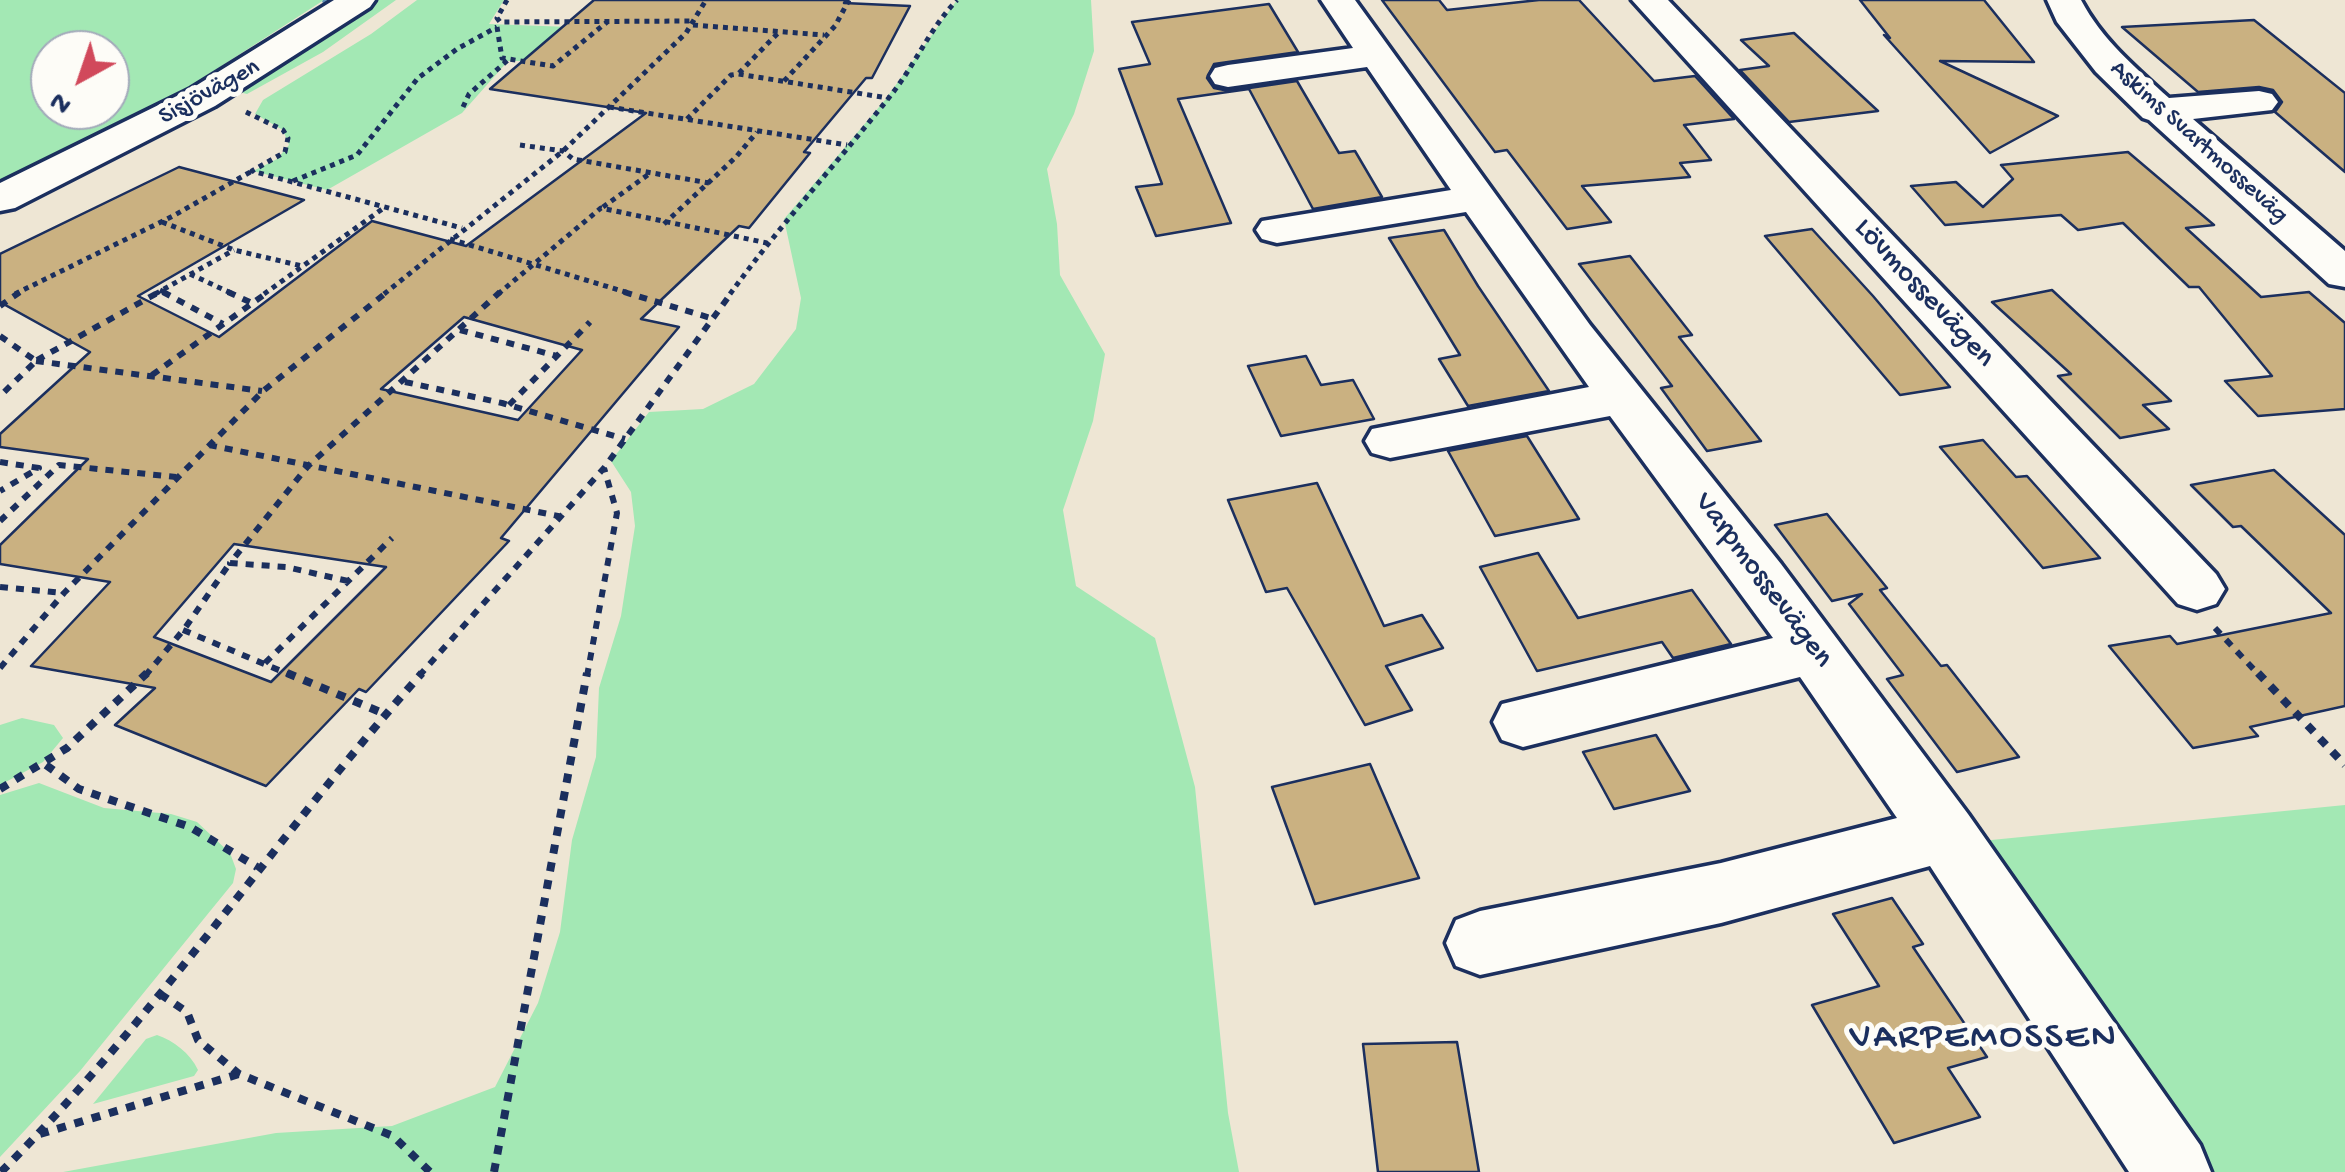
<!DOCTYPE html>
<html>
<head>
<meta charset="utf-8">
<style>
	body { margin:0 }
	#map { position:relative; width:2345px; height:1172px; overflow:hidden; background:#eee6d4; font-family:"Gochi Hand",sans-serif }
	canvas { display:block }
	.north { position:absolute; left:30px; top:30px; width:100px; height:100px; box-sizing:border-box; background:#fdfcf7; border:2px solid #a3aaba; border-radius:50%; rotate:220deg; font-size:28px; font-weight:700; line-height:40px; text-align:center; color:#1b2f5e }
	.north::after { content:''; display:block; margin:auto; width:35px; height:45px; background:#d1495b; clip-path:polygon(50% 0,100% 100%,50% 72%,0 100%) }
</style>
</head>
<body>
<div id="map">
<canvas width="2345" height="1172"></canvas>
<div class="north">N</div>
</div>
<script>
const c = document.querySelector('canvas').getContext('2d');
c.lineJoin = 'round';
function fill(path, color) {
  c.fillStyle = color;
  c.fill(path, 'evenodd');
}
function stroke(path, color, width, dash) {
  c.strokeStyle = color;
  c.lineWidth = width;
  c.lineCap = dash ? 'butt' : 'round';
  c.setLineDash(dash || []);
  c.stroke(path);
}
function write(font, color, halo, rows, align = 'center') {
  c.font = font + ' "Gochi Hand",sans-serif';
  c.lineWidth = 10;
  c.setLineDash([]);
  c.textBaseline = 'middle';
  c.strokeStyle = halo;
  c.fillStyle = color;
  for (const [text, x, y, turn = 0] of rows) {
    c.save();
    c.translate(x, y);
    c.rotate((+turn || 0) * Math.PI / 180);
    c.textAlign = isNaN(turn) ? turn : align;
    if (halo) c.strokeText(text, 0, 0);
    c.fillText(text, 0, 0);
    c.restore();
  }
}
const green = new Path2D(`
	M0,0H324L181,92L0,186ZM50,50H110V110H50Z
	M378,0H396L323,52L247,94L243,93V88Z
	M417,0H504L489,24L570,27L539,61H508L462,113L327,190L253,171L277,159L289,145L283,130L255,114L263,100L371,34Z
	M957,0H1091L1094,51L1074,114L1047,169L1057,224L1060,275L1105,354L1093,421L1063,510L1076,586L1155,638L1195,787L1228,1113L1239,1172H63L276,1133L392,1126L495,1087L538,1003L560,932L572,840L596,757L599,688L621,616L635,526L631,492L611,461L649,412L703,409L754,384L796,329L801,298L784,219L885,100Z
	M22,718L54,725L63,738L43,762L0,785V725Z
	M39,783L104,808L171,814L197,822L230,853L236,869L233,883L80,1071L0,1157V795Z
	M2345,805V1172H2185L1961,843Z
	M157,1035C174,1041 190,1053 198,1070L194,1076L93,1104L146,1039Z`);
const stream = new Path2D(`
	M323,0H332L326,5L322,2Z`);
const building = new Path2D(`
	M594,0H846L844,3L910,6L872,78H866L804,152L810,153L749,228L739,226L641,319L679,327L501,538L509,541L366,692L359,689L266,786L115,725L155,688L31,666L110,582L0,564V545L88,459L0,447V434L90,352L0,302V254L179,167L304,200L138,296L219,337L372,221L466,246L646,113L490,89ZM464,317L582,350L518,420L381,389ZM234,544L386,567L271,682L154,637Z
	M1382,0H1439L1447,10L1539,0H1579L1654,81L1695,76L1734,119L1684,125L1711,160L1680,163L1690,177L1582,186L1611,222L1567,229L1507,150L1495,152Z
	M1860,0H1984L2034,62L1940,61L2058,116L1990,153L1884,35L1890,38Z
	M1269,4L1298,52L1214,64L1207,78L1214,88L1229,91L1297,81L1339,153L1355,151L1382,197L1313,209L1249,89L1178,99L1231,223L1156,236L1136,187L1162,184L1119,69L1150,64L1132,22Z
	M2254,20L2345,93V172L2275,112L2282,102L2273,90L2259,87L2198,92L2122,27Z
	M1794,33L1878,111L1789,122L1740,70L1769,66L1741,40Z
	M2128,152L2214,225L2186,228L2261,297L2309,292L2345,323V409L2258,416L2225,381L2272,376L2199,287H2189L2123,223L2078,230L2061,215L1945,225L1911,186L1956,182L1983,207L2013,179L2001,165Z
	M1812,229L1873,296L1950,387L1900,395L1765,236Z
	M1444,230L1478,286L1549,391L1468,406L1439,359L1460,355L1389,238Z
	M1630,256L1692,335L1679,337L1761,441L1707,451L1661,388L1672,386L1579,264Z
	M2052,290L2171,401L2143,405L2169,429L2120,438L2058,376L2071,374L1992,302Z
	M1306,356L1321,385L1353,380L1374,419L1281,436L1248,366Z
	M1527,436L1579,519L1495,536L1448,451Z
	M1983,440L2016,477L2027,476L2100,558L2043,568L1940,447Z
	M2274,470L2345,535V706L2250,727L2258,736L2193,748L2109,646L2170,636L2177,644L2331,613L2241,526L2233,527L2191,485Z
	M1317,483L1384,626L1422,615L1443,648L1386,666L1412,710L1365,725L1287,588L1266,592L1228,500Z
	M1827,514L1887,588L1880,590L1941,666L1947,665L2019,757L1957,772L1887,679L1903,675L1849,604L1862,594L1832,601L1775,525Z
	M1538,553L1578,618L1692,590L1731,644L1673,658L1662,642L1537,671L1480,567Z
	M1656,735L1690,791L1614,809L1583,752Z
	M1370,764L1419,878L1315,904L1272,787Z
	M1892,898L1923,944L1913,947L1987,1057L1948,1068L1980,1117L1894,1143L1812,1005L1879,986L1833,914Z
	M1457,1042L1479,1172H1378L1363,1044Z`);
const pathFar2 = new Path2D(`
	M507,0L497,18L500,22L693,21
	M693,25L824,35
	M497,27L502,58L553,66L607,22
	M739,73L779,32
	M784,81L835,26L849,0
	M463,107L469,94L508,60
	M609,107L847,145
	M246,112L283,130L288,138L285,152L252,171L462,228
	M687,119L731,75L738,74L888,98
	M520,145L563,151L573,159L709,183
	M293,181L357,155L418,78L457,49L497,27
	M603,207L649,174
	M162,222L234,250L302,266
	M664,224L736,157L757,132
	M450,239L632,294
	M190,274L233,294
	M160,290L168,294
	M15,294L173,216L252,171
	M155,294L234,250
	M264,294L385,207
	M384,294L563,151L686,33L706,0
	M498,294L601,208L767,243
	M730,294C780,225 838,162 891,95C915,65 930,28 957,0`);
const pathFar1 = new Path2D(`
	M163,292L223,324
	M228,292L252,303
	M624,292L714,319
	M0,306L20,292
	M460,330L557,356
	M0,336L36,361L0,396
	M37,360L159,292
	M36,361L262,391
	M152,375L268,292
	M405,382L502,403L625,439
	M509,405L590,322
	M209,445L563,517
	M0,462L39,468L0,491
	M0,521L59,465L176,477
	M348,581L286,567L230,563L308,466L500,292
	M0,587L63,593
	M2215,628L2260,676
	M183,630L293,676
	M265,663L392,538
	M0,668L64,593L263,391L387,292
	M145,676L185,628L230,563
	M419,676L604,468L732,292
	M587,676L617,513L604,468`);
const path = new Path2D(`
	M287,673L385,714
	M2258,673L2345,765
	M46,765L79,789L190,827L257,867
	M0,789L67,748L147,673
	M160,994L187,1012L198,1040L239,1074L393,1136L430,1172
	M40,1134L239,1074
	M1,1172C155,1018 277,836 422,673
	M494,1172L587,673`);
const minor = new Path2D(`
	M334,0H375L370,7L215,106L15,208L0,211V183L189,90Z
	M1321,0H1355L1590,325L1781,564L1968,814L2200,1145L2211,1172H2129L1930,866L1721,923L1480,975L1456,966L1446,943L1456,920L1480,911L1721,863L1897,818L1800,677L1523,747L1502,740L1493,722L1502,704L1773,638L1610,416L1390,458L1372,453L1365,441L1372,429L1589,387L1466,212L1277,243L1262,239L1256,230L1262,221L1451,190L1367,67L1228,87L1215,84L1210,76L1215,68L1228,65L1353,48Z
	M1632,0H1668L2216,574L2225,589L2216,604L2197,610L2178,604Z
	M2047,0H2081C2102,40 2136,68 2169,98L2259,91L2272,94L2278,102L2272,110L2193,119L2345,251V287L2329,284L2149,120L2143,118L2096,72L2057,22Z`);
const farStreetnames = [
	["Sisjövägen",210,93,-29],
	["Askims Svartmosseväg",2198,143,42]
];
const streetNames = [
	["Lövmossevägen",1923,294,47],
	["Varpmossevägen",1762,581,53]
];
const nearNeighbourhoodnames = [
	["VARPEMOSSEN",1984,1039]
];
fill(green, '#a3e8b4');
fill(stream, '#6293b7');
fill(building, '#cab181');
stroke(building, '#1b2f5e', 2.5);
stroke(minor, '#1b2f5e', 7);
stroke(pathFar2, '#1b2f5e', 5, [5, 5]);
stroke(pathFar1, '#1b2f5e', 6, [8, 8]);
stroke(path, '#1b2f5e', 8, [9, 9]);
fill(minor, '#fdfcf7');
write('25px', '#1b2f5e', '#fdfcf7', farStreetnames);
write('30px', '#1b2f5e', '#fdfcf7', streetNames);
c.letterSpacing = '2.5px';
write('38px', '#1b2f5e', '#fdfcf7', nearNeighbourhoodnames);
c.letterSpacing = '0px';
</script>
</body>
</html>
